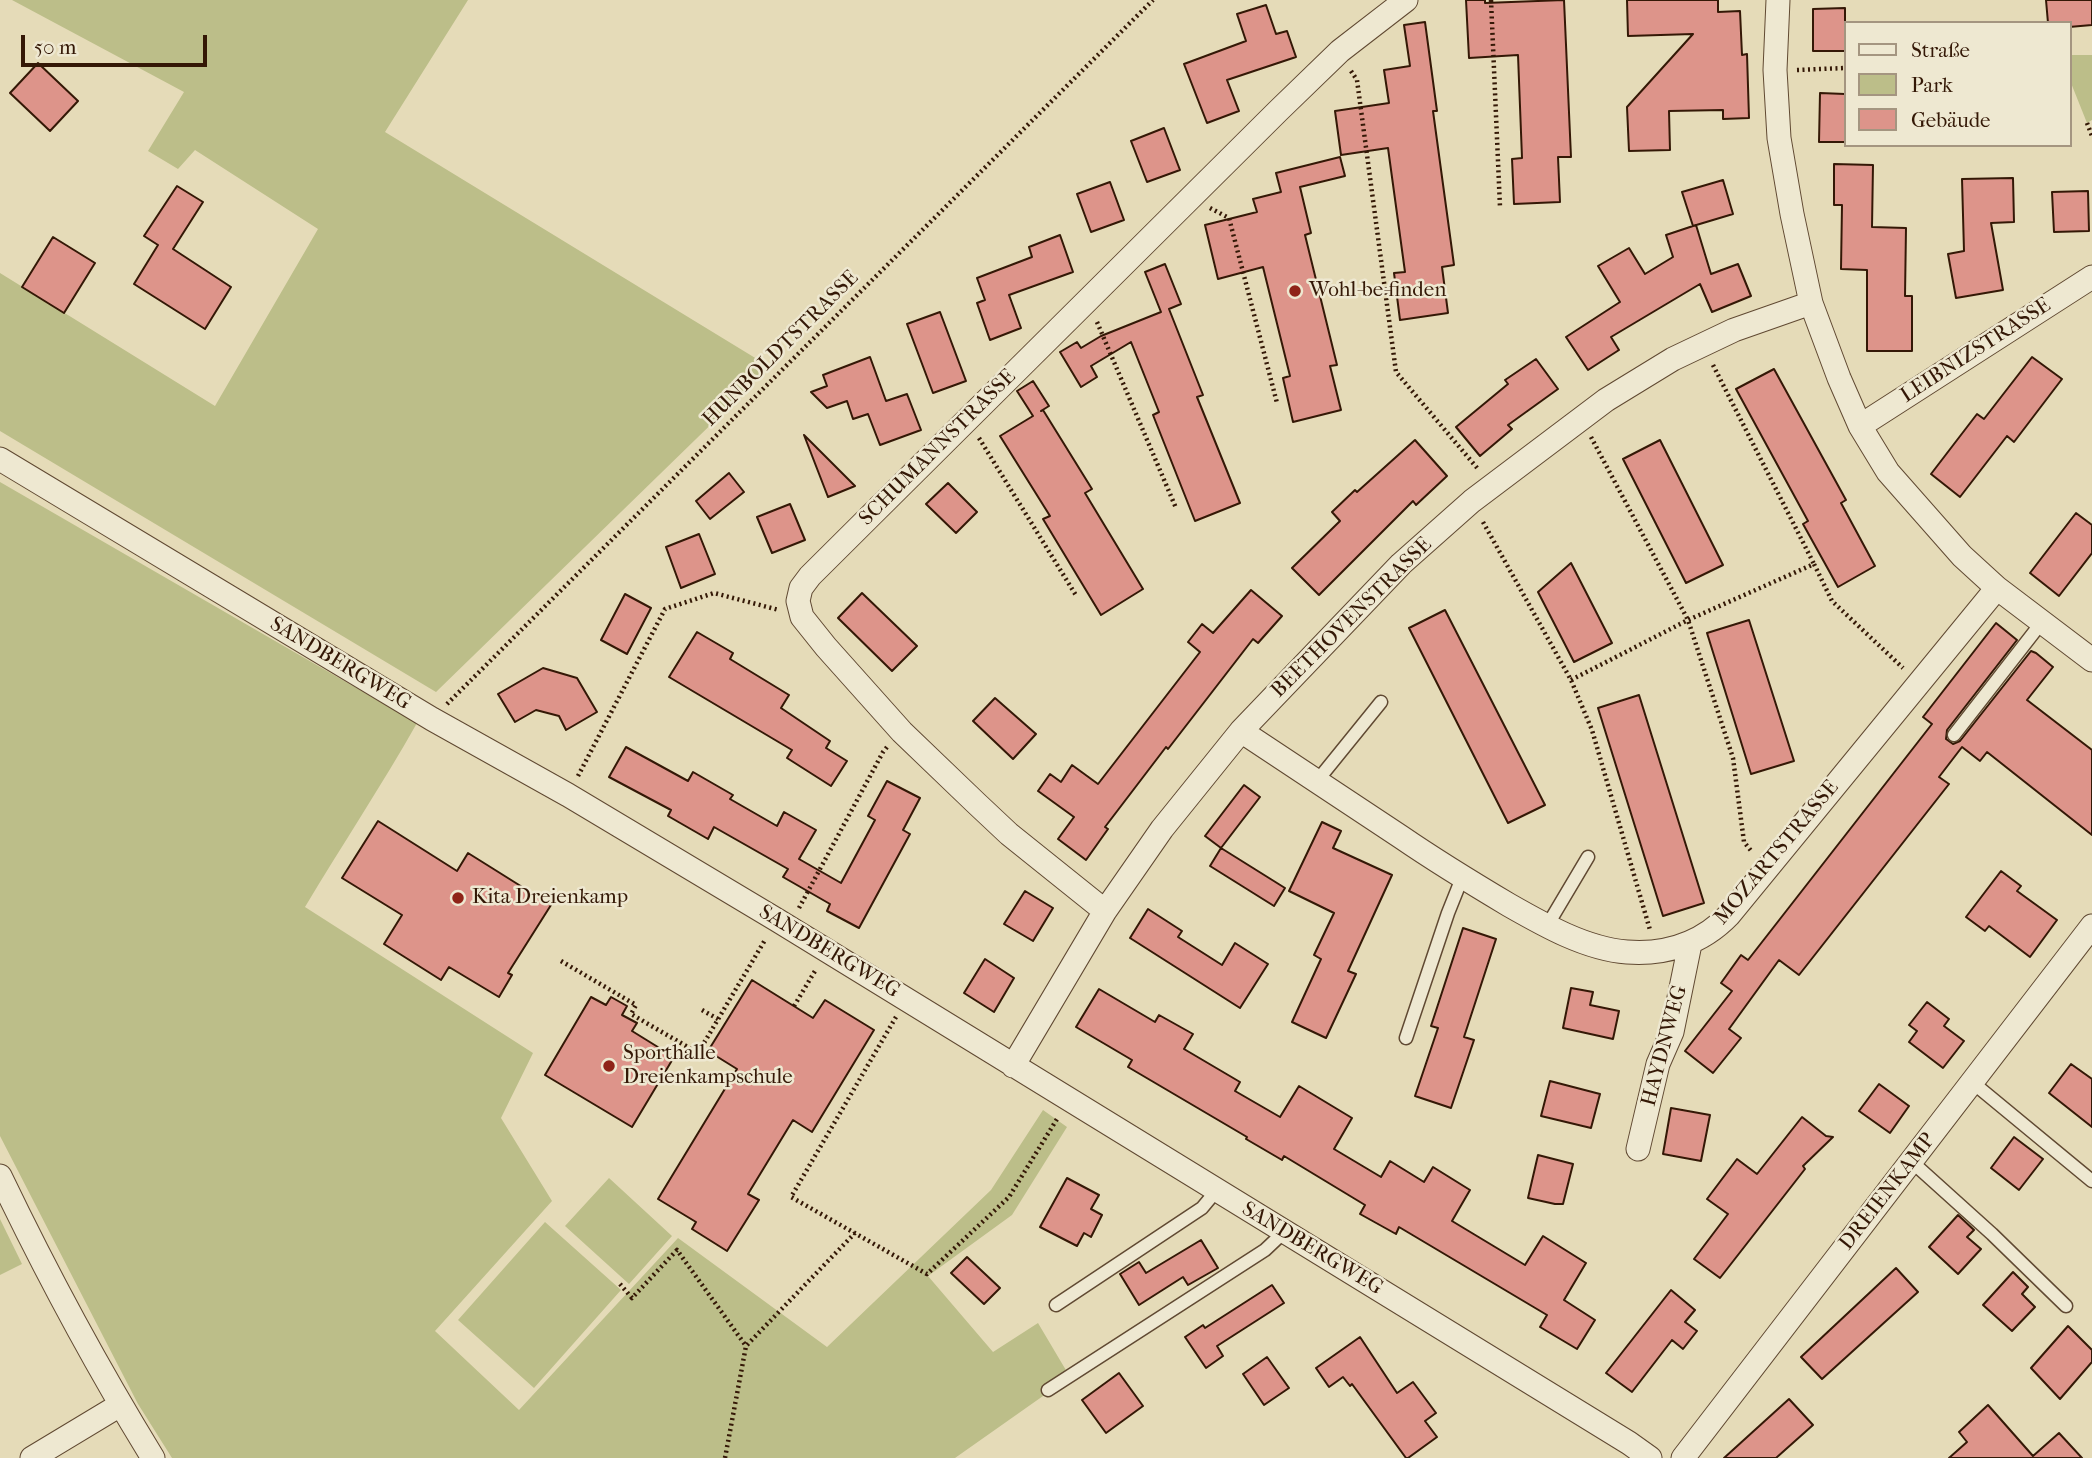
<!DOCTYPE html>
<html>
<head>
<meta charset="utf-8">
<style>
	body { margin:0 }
	#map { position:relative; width:2092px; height:1458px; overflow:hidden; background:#e5dbb8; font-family:"IM FELL French Canon",serif }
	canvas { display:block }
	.legend { position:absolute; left:1844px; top:21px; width:228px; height:126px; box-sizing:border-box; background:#eee8d1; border:2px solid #a49580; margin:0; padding:9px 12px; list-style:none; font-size:21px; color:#341806 }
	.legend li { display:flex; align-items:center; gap:14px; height:35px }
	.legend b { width:35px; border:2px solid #a49580 }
	.scale { position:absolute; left:21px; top:35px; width:186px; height:32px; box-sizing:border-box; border:4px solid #341806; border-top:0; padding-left:9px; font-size:21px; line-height:24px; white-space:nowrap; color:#341806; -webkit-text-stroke:5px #eee8d1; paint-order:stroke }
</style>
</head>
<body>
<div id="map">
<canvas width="2092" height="1458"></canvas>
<ul class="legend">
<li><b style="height:9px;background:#eee8d1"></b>Straße</li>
<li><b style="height:19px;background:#bcbe89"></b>Park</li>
<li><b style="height:19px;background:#dd948a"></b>Gebäude</li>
</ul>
<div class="scale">50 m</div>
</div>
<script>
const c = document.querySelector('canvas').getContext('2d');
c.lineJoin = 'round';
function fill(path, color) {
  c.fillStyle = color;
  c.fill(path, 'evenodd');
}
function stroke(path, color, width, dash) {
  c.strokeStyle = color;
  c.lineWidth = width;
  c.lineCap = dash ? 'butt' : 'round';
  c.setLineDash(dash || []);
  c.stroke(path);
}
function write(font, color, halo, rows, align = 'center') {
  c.font = font + ' "IM FELL French Canon",serif';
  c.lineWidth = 5;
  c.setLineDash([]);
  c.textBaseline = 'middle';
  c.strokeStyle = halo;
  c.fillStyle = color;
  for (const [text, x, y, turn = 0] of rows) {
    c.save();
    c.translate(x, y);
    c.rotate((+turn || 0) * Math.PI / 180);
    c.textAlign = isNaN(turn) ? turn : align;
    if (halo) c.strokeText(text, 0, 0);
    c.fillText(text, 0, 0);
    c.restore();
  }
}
const green = new Path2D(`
	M12,0H468L385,132L770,367L436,692L0,431V273L215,406L318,229L195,150L178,169L148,151L184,92Z
	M2069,55H2092V120L2087,123L2069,78Z
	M0,482L417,723C382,785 342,845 305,907L533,1053L501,1118L552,1201L435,1331L519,1410L678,1238L827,1347L991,1190L1043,1110L1067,1127L1012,1215L928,1276L993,1352L1038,1323L1070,1377L955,1458H172L138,1404L0,1136Z
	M609,1178L672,1236L629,1284L565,1226Z
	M0,1219L22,1264L0,1275Z
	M545,1222L621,1290L534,1388L458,1320Z`);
const building = new Path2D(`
	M1466,0H1485V3L1564,0L1571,157H1558L1560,202L1514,204L1512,159L1522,158L1518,55L1469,58Z
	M1627,0H1718V12L1740,11L1742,55L1747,54L1749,118L1723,119V110L1669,111L1670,150L1629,151L1627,107L1693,34L1628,36Z
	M2046,0H2092V25L2069,27V23H2048Z
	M1266,5L1276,34L1287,31L1296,57L1227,80L1239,111L1207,123L1184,64L1246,41L1237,14Z
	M1845,8V51H1813V9Z
	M1425,22L1437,111H1433L1454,265L1442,267L1448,313L1400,320L1394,273L1405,272L1388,148L1341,155L1335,111L1389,103L1384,70L1410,66L1404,25Z
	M38,63L78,101L50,131L10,93Z
	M1820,93L1845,94V142H1819Z
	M1164,128L1180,170L1147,182L1131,141Z
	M1340,157L1345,176L1300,187L1311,233L1305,235L1337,365L1330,366L1341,410L1293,422L1283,378L1290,376L1263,267L1218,279L1205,225L1257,212L1253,199L1281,192L1276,173Z
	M1834,164L1873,165L1872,227L1906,228L1905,296H1912V351H1867V270L1841,269L1842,205H1834Z
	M2013,178L2014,222L1991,223L2003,290L1956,298L1948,254L1964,251L1962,179Z
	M1723,180L1733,214L1693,226L1682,192Z
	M1110,182L1124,220L1091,232L1077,194Z
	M177,186L203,202L173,249L231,287L205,329L134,284L158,245L144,236Z
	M2088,191L2089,231L2054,232L2052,192Z
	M1696,225L1711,274L1738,264L1751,296L1712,312L1700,284L1611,337L1619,350L1588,370L1566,337L1620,302L1598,266L1629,248L1645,274L1673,257L1666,235Z
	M1060,235L1073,272L1009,295L1021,328L990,340L977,303L985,300L977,278L1032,257L1029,247Z
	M53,237L95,263L64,313L22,287Z
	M1165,264L1181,304L1169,309L1203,395L1197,397L1240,503L1195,521L1153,415L1159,412L1131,342L1091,366L1097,377L1081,387L1060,352L1077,342L1081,348L1101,336L1161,312L1145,272Z
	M940,312L966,381L933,393L907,324Z
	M870,357L886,401L907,394L921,430L880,445L868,414L853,419L847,401L827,408L811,392L827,386L823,375Z
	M2032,357L2062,379L2014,442L2007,436L1960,497L1931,474L1977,414L1984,419Z
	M1536,359L1558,389L1508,425L1512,429L1480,456L1456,427L1508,384L1505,380Z
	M1774,369L1846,500L1841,503L1875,566L1838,587L1803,524L1808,521L1736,389Z
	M1033,381L1049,406L1041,411L1043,410L1092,489L1085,493L1143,589L1101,615L1043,519L1050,516L1000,436L1033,416L1017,391Z
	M804,435L855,486L828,497Z
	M1415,440L1447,476L1416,505L1413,501L1319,595L1292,568L1340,521L1332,512L1355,490L1357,492Z
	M1660,440L1723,565L1686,583L1623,459Z
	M729,473L744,492L710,519L696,501Z
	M948,483L977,512L956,533L926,504Z
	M790,504L805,540L772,553L757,517Z
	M2076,513L2092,525V553L2059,596L2030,573Z
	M699,534L715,574L681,588L666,547Z
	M1571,563L1612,643L1574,662L1538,592Z
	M1251,590L1282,616L1258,643L1253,639L1168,749L1166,747L1105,827L1108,829L1086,860L1058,839L1074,817L1038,791L1050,774L1061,782L1072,765L1098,784L1200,652L1188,642L1202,624L1213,633Z
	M862,593L917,646L892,671L838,618Z
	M625,594L651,608L627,654L601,640Z
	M1445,610L1545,805L1508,823L1409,628Z
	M1749,620L1794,761L1751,774L1707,633Z
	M1996,623L2017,640L1947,730L1946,739L1953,744L1960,741L2031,651L2036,653L2053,667L2027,700L2092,750V835L1987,752L1980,761L1962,747L1939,777L1949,784L1799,975L1779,960L1729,1029L1741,1038L1713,1073L1685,1051L1732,991L1721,983L1741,955L1748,960L1932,724L1923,717Z
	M697,632L733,653L730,659L789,695L781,708L830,741L826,748L847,761L831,786L787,758L792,750L669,677Z
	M543,668L577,678L597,712L566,730L559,716L536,710L515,722L498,694Z
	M1639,695L1704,903L1663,916L1598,708Z
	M995,698L1036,734L1013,759L973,721Z
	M626,747L688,781L693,772L733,795L730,799L777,826L784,812L816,830L799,859L841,883L875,820L868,816L887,781L920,798L903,830L910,834L859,928L827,911L830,904L783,877L788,869L714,827L708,839L668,816L671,810L609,777Z
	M1244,785L1260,797L1221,848L1205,836Z
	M378,821L457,871L468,853L551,905L508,973L512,975L499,997L449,967L441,980L384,944L402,915L342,878Z
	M1322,822L1341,831L1333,848L1392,875L1348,971L1356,974L1326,1038L1292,1022L1321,959L1314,955L1334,913L1289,891Z
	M1221,848L1285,888L1274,906L1210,866Z
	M2001,871L2021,886L2017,891L2057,920L2030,957L1989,926L1985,931L1966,917Z
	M1025,891L1053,908L1033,941L1004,924Z
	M1148,909L1182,931L1178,937L1222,965L1235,943L1268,964L1240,1008L1130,938Z
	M1463,928L1496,939L1464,1037L1474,1040L1451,1108L1415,1096L1438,1028L1431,1026Z
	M985,959L1014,978L994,1012L964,993Z
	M752,980L813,1018L825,1000L874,1030L812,1132L793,1120L748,1194L759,1200L727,1251L692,1229L696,1222L658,1199L737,1069L708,1051Z
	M1571,988L1593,992L1590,1005L1619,1011L1613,1039L1563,1028Z
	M1099,989L1155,1022L1159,1015L1193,1034L1184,1049L1240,1082L1235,1091L1280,1117L1299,1086L1352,1118L1334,1149L1381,1177L1390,1161L1424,1182L1433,1167L1470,1190L1452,1221L1525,1265L1543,1236L1586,1263L1564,1300L1595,1320L1577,1349L1540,1327L1547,1315L1399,1227L1396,1234L1360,1214L1365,1205L1284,1156L1282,1160L1246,1139L1247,1137L1128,1067L1132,1060L1076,1027Z
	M591,997L606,1005L611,997L627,1006L622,1015L637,1023L632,1031L674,1057L632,1127L545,1075Z
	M1927,1002L1949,1019L1944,1026L1964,1041L1943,1068L1909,1042L1917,1031L1909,1025Z
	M2071,1064L2092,1079V1127L2049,1093Z
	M1550,1081L1600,1094L1591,1128L1541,1116Z
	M1879,1084L1909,1106L1890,1133L1859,1111Z
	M1671,1108L1710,1115L1701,1161L1663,1154Z
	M1802,1117L1826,1136L1833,1137L1803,1166L1805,1169L1720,1278L1694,1259L1728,1214L1707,1199L1737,1159L1757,1174Z
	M2014,1137L2043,1159L2019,1190L1991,1168Z
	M1538,1155L1573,1164L1563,1204H1555L1528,1198Z
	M1067,1178L1099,1195L1091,1209L1102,1215L1091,1237L1084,1233L1077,1246L1040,1227Z
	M1958,1215L1974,1230L1967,1237L1981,1249L1958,1274L1929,1247Z
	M1201,1240L1218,1268L1188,1285L1183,1277L1139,1305L1120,1274L1139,1262L1146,1273Z
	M967,1257L1000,1288L984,1304L951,1273Z
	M1896,1268L1918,1292L1822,1379L1801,1357Z
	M2013,1272L2028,1287L2022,1294L2035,1307L2012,1331L1983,1305Z
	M1272,1285L1284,1303L1217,1346L1223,1356L1206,1368L1185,1337L1203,1325L1205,1328Z
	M1671,1290L1695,1310L1685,1322L1697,1331L1683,1349L1672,1340L1632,1392L1606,1373Z
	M2068,1326L2092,1350V1362L2060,1399L2031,1368Z
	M1360,1337L1397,1393L1413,1382L1436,1413L1425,1421L1437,1437L1408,1458H1406L1352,1384L1350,1386L1343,1377L1329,1387L1316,1368Z
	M1267,1357L1289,1388L1264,1405L1243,1374Z
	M1119,1373L1143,1406L1106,1433L1082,1400Z
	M1789,1399L1813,1425L1776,1458H1724Z
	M1988,1405L2033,1456L2059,1433L2082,1458H1949L1967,1442L1959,1432Z`);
const path = new Path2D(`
	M1491,0L1500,207
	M1797,70L1845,68
	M1351,71L1357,80L1396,372L1478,469
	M2087,123L2092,136
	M1210,208L1229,218L1277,403
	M1097,322L1176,508
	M1713,365L1814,564
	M1591,437L1688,620L1733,758L1744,842L1752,852
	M979,438L1077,597
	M1483,522L1571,680L1592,730L1650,930
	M1571,680L1688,620L1814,564L1832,601L1903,668
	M447,704L1153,0
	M578,776L665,609L714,593L779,610
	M799,908L883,752L887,747
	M561,961L636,1005L631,1014L698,1053L765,940
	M794,1006L815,971
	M702,1010L718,1019
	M896,1017L791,1197L927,1274L1009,1197L1057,1119
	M620,1284L632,1298L677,1250L746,1346
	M725,1458L746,1346L855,1233`);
const service = new Path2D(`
	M1954,735L2042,622
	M1317,781L1381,702
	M1547,926L1588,857
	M1406,1038L1448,913L1462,878
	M1972,1082L2092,1181
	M1911,1161L1992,1234L2066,1306
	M1056,1305L1202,1208L1217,1190
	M1048,1390L1265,1250L1284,1232`);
const minor = new Path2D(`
	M1778,0L1775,70L1779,138L1792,214L1811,303L1839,378L1860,426L1888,472L1962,556L1997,588L2092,660
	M1860,426L2092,277
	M0,459L432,719L568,795L777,920L1629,1443L1650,1458
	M1241,731C1294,766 1348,802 1401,837C1436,861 1472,883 1509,905C1544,925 1586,949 1627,952C1666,955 1702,943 1729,915L1997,588
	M1105,911L1009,834L976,803L902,732L826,647L802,617L798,601L801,588L810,576L1278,111L1340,51L1406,0
	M1013,1066L1105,911L1162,829L1241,731L1401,564L1472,501L1606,400L1673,359L1734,330L1811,303
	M1638,1149L1658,1064L1672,1032L1690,944
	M0,1176C46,1272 97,1367 153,1458
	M32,1458L120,1405
	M1683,1458L2092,926`);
const markers = [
	[1295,291,7,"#8f2418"],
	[458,898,7,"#8f2418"],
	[609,1066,7,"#8f2418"]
];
const poiNames = [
	["Wohl-be-finden",1309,291],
	["Kita Dreienkamp",472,898],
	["Sporthalle",623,1054],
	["Dreienkampschule",623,1078]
];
const streetNames = [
	["HUNBOLDTSTRASSE",781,349,-45],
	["LEIBNIZSTRASSE",1976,351,-33],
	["SCHUMANNSTRASSE",938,448,-45],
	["BEETHOVENSTRASSE",1352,618,-45],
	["SANDBERGWEG",340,664,31],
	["MOZARTSTRASSE",1777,853,-50],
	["SANDBERGWEG",829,952,31],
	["HAYDNWEG",1665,1046,-75],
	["DREIENKAMP",1888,1192,-52],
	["SANDBERGWEG",1312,1249,31]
];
fill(green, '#bcbe89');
fill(building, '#dd948a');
stroke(building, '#341806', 2);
stroke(service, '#604932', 15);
stroke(minor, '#604932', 25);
stroke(path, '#341806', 4.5, [2, 3.5]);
stroke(service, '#eee8d1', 12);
stroke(minor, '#eee8d1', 23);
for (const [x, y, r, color] of markers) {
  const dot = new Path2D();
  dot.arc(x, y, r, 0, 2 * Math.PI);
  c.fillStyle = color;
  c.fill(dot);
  stroke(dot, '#eee8d1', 2.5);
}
write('21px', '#341806', '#eee8d1', poiNames, 'left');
write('21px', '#341806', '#eee8d1', streetNames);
</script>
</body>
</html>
